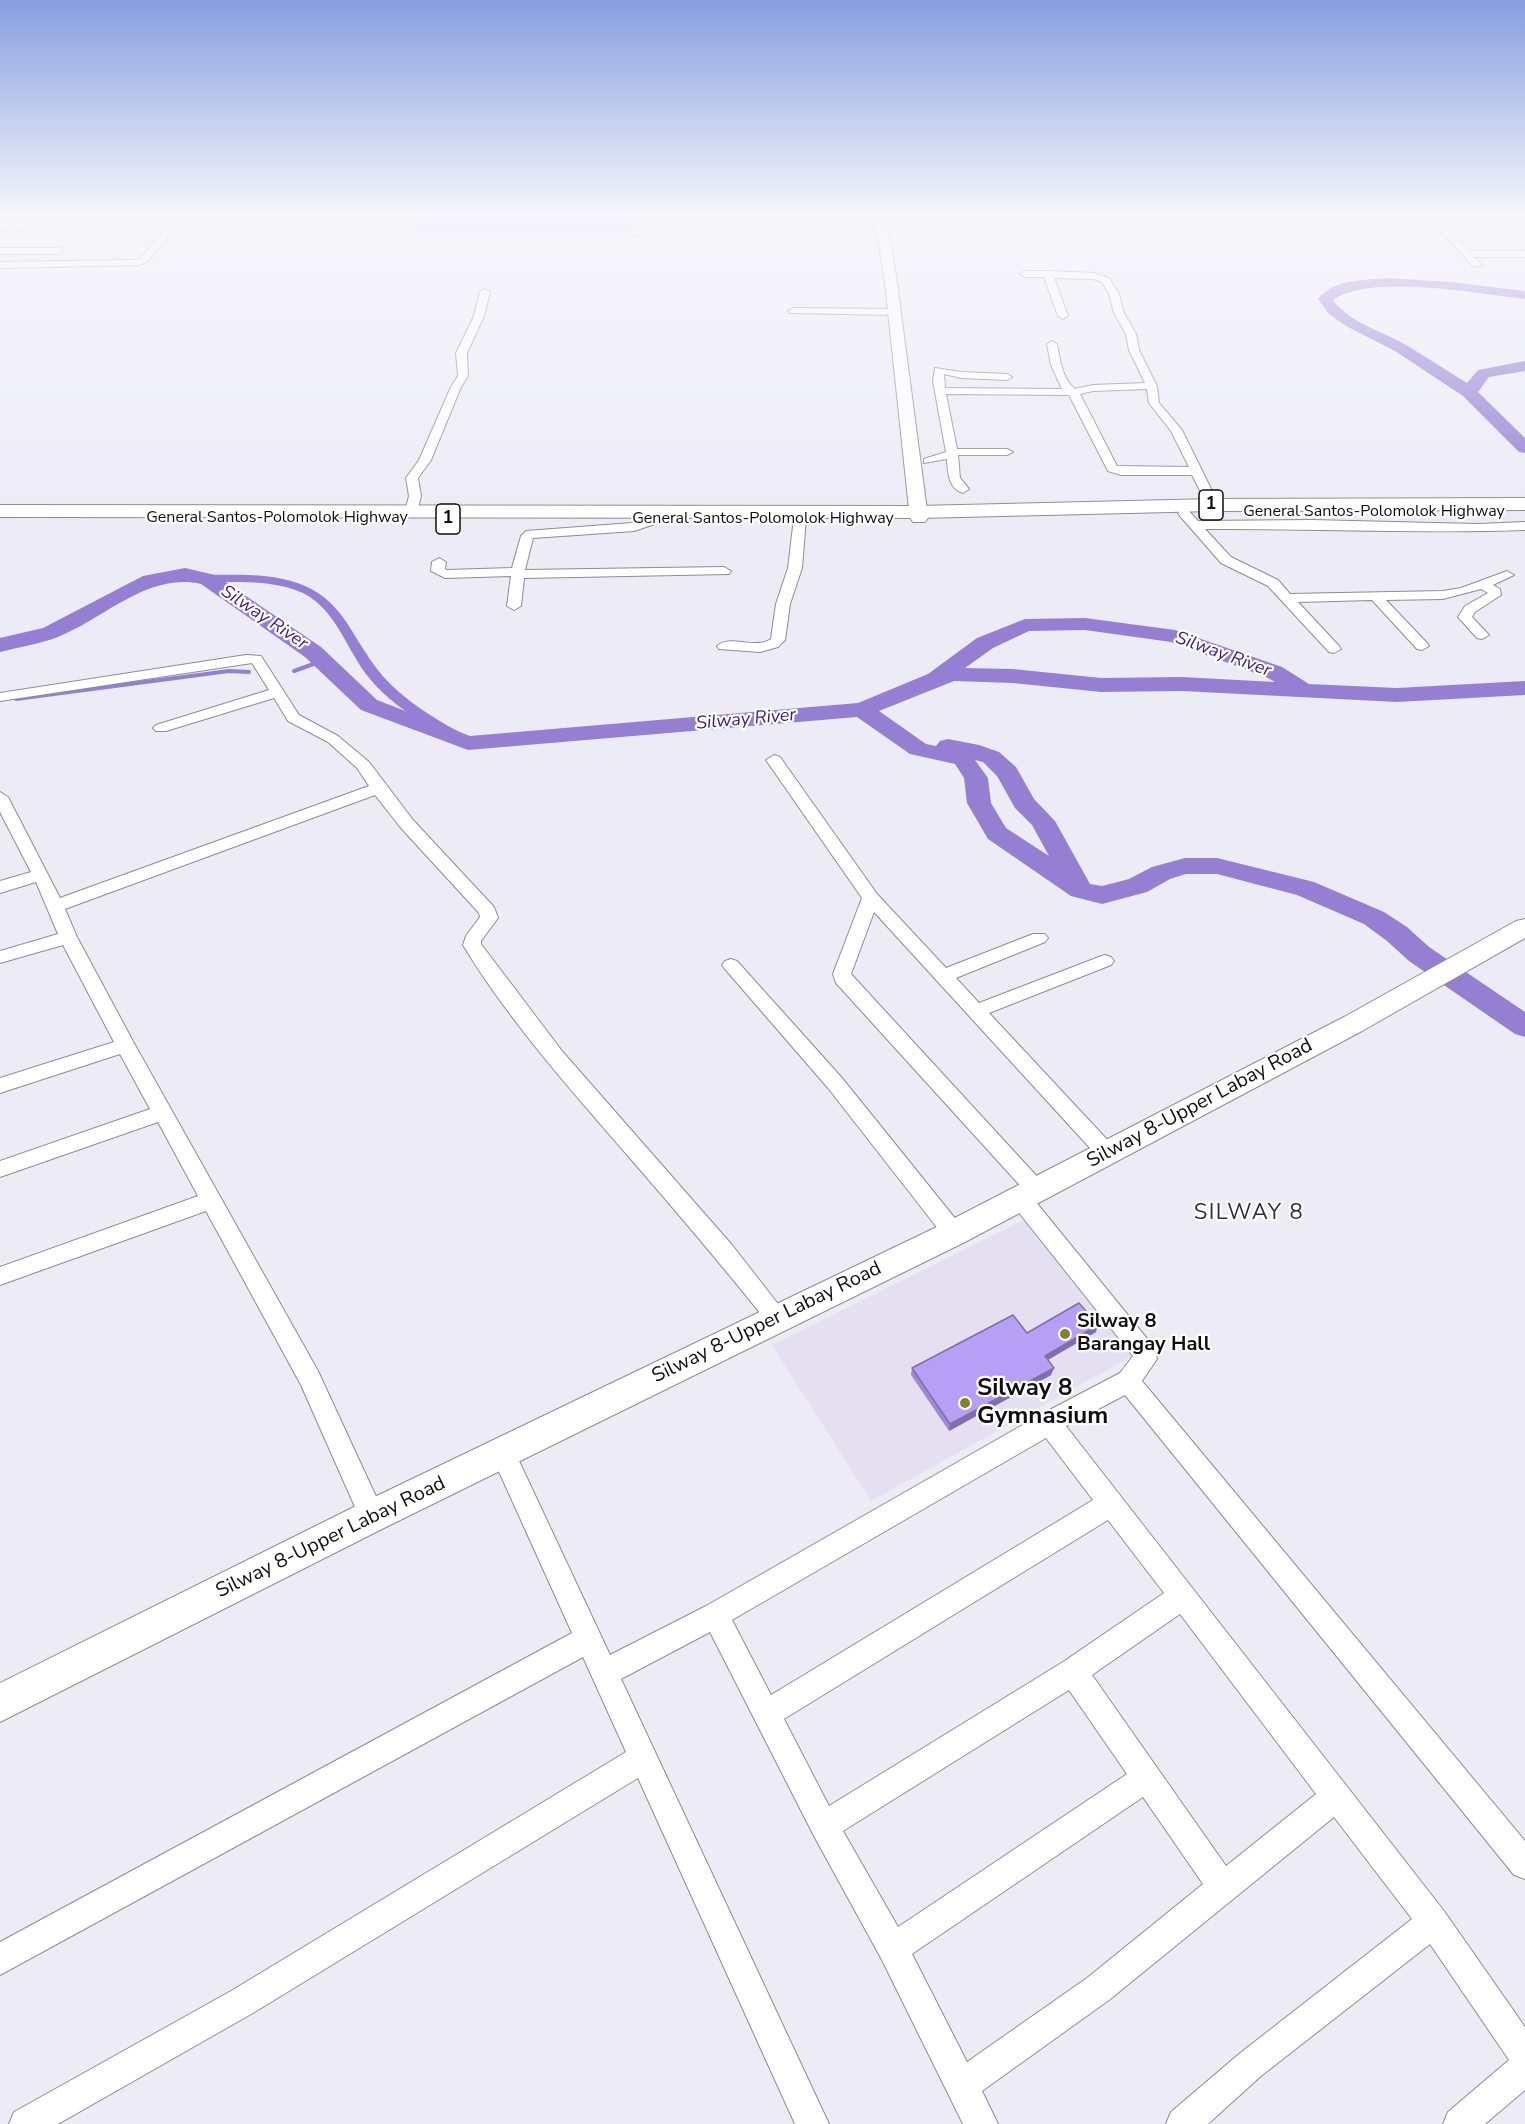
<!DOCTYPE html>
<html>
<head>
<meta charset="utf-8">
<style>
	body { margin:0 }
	canvas { display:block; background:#edecf6 }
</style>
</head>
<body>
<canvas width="1525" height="2124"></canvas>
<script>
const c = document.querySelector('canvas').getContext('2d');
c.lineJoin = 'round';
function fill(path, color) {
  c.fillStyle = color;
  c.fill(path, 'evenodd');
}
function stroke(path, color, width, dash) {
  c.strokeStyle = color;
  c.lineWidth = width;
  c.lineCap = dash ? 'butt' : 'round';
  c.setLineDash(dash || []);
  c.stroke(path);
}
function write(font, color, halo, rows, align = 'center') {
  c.font = font + ' "Nunito Sans",sans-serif';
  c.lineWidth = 4.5;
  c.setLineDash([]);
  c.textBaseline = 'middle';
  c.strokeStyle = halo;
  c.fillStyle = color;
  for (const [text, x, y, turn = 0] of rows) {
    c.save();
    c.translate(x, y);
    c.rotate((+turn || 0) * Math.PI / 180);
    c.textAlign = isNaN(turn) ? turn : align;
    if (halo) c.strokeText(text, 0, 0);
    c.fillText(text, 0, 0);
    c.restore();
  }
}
const built = new Path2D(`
	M1024,1220L1136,1354L871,1501L772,1345Z`);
const green = new Path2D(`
	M420,217H632L629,233H410Z`);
const stream = new Path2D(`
	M294,671L322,661
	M16,699L229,671L249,672`);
const canal = new Path2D(`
	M208,575C262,574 315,572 347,623C363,648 376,673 399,692C414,705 431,716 448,726C457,731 469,735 475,743L468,747L463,746C430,727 395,709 370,679C347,652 337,610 303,593C281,583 256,582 231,582C222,582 212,584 204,582V576Z`);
const river = new Path2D(`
	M1388,278L1450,282L1525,291V299C1479,294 1371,273 1333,300C1351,324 1383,331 1408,346C1428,358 1447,371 1467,383L1478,370L1525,361V371L1489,377L1478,392L1525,438V453L1519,452L1463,396L1395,351L1346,326L1329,314L1318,299C1334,279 1364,280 1388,278Z
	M185,568L215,575L321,647L377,700L470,736L858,703L928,674L977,638L1025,619L1085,618L1175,630L1282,667L1309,684L1397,688L1525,681V695L1397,702L1182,691L1101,692L1013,683L954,681L879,711L926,744L936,746L940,741L948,739L979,745L999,752L1016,767L1034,799L1055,821L1090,884L1102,886L1129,879L1152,867L1185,858H1217L1314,882L1384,912L1407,927L1429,947L1525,1012V1037L1515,1034L1409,961L1387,941L1364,924L1297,895L1217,874H1186L1170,879L1147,892L1102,904L1071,896L988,839L967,803L964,778L955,764L910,754L857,717L468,750L361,710L305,657L201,584C148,572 105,618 58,637C40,644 19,647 0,652V638L43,628L143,576ZM1085,630L1171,642L1266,677L1275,682L1182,677L1101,678L1013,669L965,668L993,648L1029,631ZM975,760L983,762L997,776L1015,808L1032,825L1049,856L1006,828L991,803L988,778Z`);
const street = new Path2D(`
	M177,217H185L147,262L139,265L0,268V262L135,260L141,258L167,228L0,229V223L172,222Z
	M633,217H641L639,236L632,234Z
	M1428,217L1525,218V224H1443L1469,251H1525V257H1474L1482,265L1474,267Z
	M1093,219L1097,222L1096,224L878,226L874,223L878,220Z
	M0,248H60L64,251L60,254H0Z
	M1049,271L1094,273L1109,278L1119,294L1124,313L1136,334L1139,350L1157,386L1159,403L1182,430L1219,505L1217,508H1209L1192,475H1121L1108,471L1069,395L946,394L957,449H1007L1013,452L1007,455H958L960,478L969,489L963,493C948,488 948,473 947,459L924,463V459L946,452L933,381L935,368L961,372L1007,374L1012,377L1007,380L961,378L944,374L945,388L1062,389L1051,365L1047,344L1052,341L1057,344C1060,360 1062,378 1075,389L1093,385L1145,383L1129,350L1126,334L1114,313L1109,294L1102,282L1093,279L1054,278L1068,316L1063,319L1058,316L1044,277H1025L1020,274L1025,271ZM1147,389L1149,403L1171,431L1189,467L1117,466L1080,394L1093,391Z
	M485,289L490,292L484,316L467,353L468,376L461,387L431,460L418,478L421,496L417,512L411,516L407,515L405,512L409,496L406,478L419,460L451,387L458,376L456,353L474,316L480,292Z
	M793,308L894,309L899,312L894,315L790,313L788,311Z
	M1184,509L1188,510L1198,521L1311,520L1478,524L1525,522V530C1419,534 1311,528 1205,529L1231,557L1278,580L1290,594L1443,591L1461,588L1507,571L1514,575L1493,585L1500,589L1501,595L1475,612L1472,617L1489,635L1482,639L1477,638L1458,617L1465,606L1488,593L1481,589L1443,599L1386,600L1427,643L1429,646L1422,650L1417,649L1372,600L1298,602L1339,646L1341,649L1334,653L1329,652L1268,586L1221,563L1180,516L1178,513Z
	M800,514L806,518L802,568L790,604L785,640L778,647L760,652L719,649L717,646C730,634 755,650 771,639L776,604L788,568L794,518Z
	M654,516L658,517L660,520L658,523L634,531L533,538L525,570L724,567L731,571L729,574L524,578L521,606L514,610L507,606L511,576L445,578L431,571L432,562L439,558L446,562L445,569L447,570L512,568L521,536L526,531L632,523Z
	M246,655L261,656L299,715L338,736L369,762L413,820L494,907L498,918L481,941V944L562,1051L732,1245L789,1318L786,1325L778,1328L770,1325C724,1268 677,1212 629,1157C571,1090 509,1021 463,945L466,936L480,917L479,913L401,828L375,795L65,909L77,937L135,1045L318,1371L385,1516L381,1525L372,1528L363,1525L301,1385L206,1211L0,1285V1267L198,1196L158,1122L0,1177V1161L150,1109L120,1054L0,1093V1078L114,1042L63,945L0,963V951L58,934L36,882L0,893V881L31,872L0,812V792L8,797L60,898L369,786L357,768L328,742L288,721L274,698L166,731H156L153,728L156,725L269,690L252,663L0,701V693Z
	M774,755L780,757L877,894L946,968L1033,934H1045L1048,938L1045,942L956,978L979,1003L1099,957L1105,955L1111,957L1114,961L1111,965L989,1013L1114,1147L1117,1153L1114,1159L1107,1161L1100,1159L874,912L851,974L1043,1183L1047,1189L1043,1195L1036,1198L1031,1196L1153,1346L1157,1359L1142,1381L1525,1841V1879L1514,1875L1125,1395L1066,1426L1444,1911L1525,2027V2090L1485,2124H1443L1448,2112L1509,2060L1430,1944L1261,2076L1208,2124H1166L1171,2112L1239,2054L1412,1919L1334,1817L1109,2000L982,2091L998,2124H963L882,1960L814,1836L710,1632L621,1679L829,2124H795L638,1778L253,2013L58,2124H9L14,2112L231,1991L626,1752L583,1657L0,1975V1942L572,1633L491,1454L494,1446L503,1442L512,1446L610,1655L706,1606L1040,1415L1120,1373L1133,1356L1012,1204L1009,1198L1012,1192L1020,1189L1025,1191L836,983L833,974L862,898L766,760ZM1046,1438L1093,1500L771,1695L732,1620ZM1108,1520L1164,1593L1063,1662L829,1806L784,1719ZM1180,1614L1316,1794L1226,1866L1092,1675ZM1069,1690L1127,1774L898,1927L843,1831ZM1143,1797L1203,1884L1087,1978L967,2062L912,1954Z
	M731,959L737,961L842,1078L962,1227L965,1233L962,1239L954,1242L946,1239L828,1088L725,969L722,965L725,961Z`);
const secondary = new Path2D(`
	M870,217H882L891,244L897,283L928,518L925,522H913L910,518L885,283L879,244Z
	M1525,919V938L1362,1031L965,1242L384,1528L0,1722V1683L360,1504L943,1224L1344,1017L1516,921Z`);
const highway = new Path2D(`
	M1525,498V510L1213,511L918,518L0,517V505L918,506L1213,499Z`);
const wall = new Path2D(`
	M1096,1332L1048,1360L1051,1375L949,1431L911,1375L912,1368L1027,1333Z`);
const shadedWall = new Path2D(`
	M1098,1325L1096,1332L1042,1363L1045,1356Z
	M1054,1368L1051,1375L949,1431L950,1424Z`);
const building = new Path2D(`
	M1079,1303L1098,1325L1045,1356L1054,1368L950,1424L912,1368L1013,1315L1027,1333Z`);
const markers = [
	[1065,1334,6,"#83832d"],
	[965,1403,6,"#83832d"]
];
const farStreetnames = [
	["General Santos-Polomolok Highway",1374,512],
	["General Santos-Polomolok Highway",277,518],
	["General Santos-Polomolok Highway",763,519]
];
const shields = [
	[1211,505,24],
	[448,519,24]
];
const shieldNames = [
	["1",1211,505],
	["1",448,519]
];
const farWaternames = [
	["Silway River",264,618,34],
	["Silway River",1223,655,20],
	["Silway River",746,720,-5]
];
const streetNames = [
	["Silway 8-Upper Labay Road",1200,1104,-28],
	["Silway 8-Upper Labay Road",767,1323,-26],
	["Silway 8-Upper Labay Road",331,1538,-26]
];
const poiNames = [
	["Silway 8",1077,1322],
	["Barangay Hall",1077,1345]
];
const quarterNames = [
	["SILWAY 8",1249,1214]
];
const nearPoinames = [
	["Silway 8",977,1389],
	["Gymnasium",977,1417]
];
fill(built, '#e4e0f2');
fill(green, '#c6b9f7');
stroke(stream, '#957fd3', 4);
fill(canal, '#957fd3');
fill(river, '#957fd3');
stroke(street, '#8d8c95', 2);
stroke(secondary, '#8d8c95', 2);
stroke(highway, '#8d8c95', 2);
fill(street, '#fff');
fill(secondary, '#fff');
fill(highway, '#fff');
fill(wall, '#9c8ad4');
fill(shadedWall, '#7f70ac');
fill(building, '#b5a0f6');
stroke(building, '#7f70ac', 1.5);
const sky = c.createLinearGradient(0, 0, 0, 514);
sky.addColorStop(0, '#879fe0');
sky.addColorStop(0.42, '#f7f6fb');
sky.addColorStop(1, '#f7f6fb00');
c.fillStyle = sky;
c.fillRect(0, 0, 1525, 514);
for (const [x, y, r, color] of markers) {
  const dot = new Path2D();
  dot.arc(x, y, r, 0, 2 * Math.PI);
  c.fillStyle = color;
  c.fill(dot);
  stroke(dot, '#fff', 2);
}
write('16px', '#0e0e11', '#fff', farStreetnames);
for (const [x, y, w] of shields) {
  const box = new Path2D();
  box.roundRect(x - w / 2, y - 15, w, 30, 4.5);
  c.fillStyle = '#fff';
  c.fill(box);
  stroke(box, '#0e0e11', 1.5);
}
write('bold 18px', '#0e0e11', null, shieldNames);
write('italic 18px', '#3f187b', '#fff', farWaternames);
write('20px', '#0e0e11', '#fff', streetNames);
write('bold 20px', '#0e0e11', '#fff', poiNames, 'left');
c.letterSpacing = '1.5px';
write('22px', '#302f37', '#fff', quarterNames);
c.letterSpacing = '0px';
write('bold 24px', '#0e0e11', '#fff', nearPoinames, 'left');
</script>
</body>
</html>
